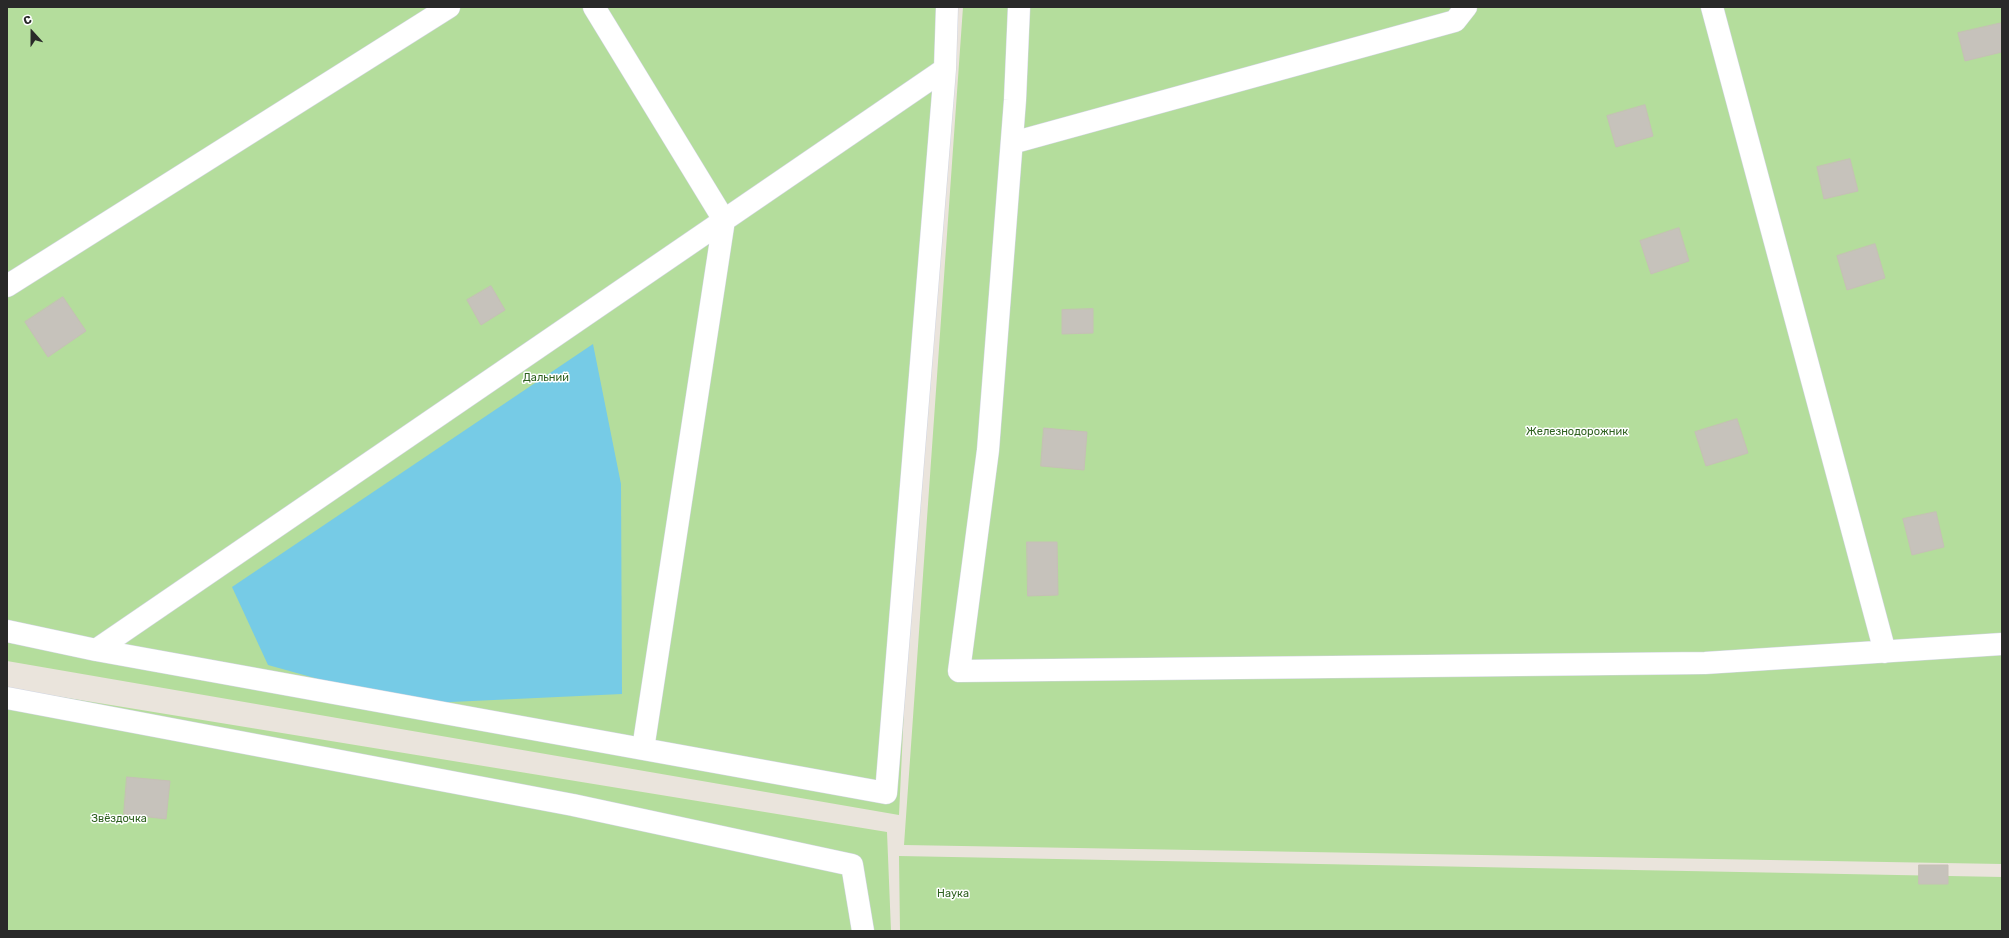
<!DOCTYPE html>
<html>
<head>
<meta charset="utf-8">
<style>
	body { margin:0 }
	#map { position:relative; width:2009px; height:938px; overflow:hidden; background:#eae4dc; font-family:Rubik,sans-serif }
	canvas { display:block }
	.frame { position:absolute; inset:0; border:8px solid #292929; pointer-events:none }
	.north { position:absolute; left:12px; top:12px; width:40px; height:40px; -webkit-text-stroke:3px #fff; paint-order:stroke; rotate:339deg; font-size:11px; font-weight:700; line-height:16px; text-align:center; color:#292929 }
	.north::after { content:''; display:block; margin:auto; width:14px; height:18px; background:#292929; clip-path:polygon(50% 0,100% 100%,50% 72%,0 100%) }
</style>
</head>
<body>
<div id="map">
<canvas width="2009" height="938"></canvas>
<div class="frame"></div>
<div class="north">С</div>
</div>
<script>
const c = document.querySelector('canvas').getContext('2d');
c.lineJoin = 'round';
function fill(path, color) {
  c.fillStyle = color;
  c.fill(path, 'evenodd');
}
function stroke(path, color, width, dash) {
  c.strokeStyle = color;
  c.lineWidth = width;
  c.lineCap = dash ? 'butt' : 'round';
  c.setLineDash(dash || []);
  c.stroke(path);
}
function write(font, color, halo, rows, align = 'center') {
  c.font = font + ' Rubik,sans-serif';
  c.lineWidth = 3;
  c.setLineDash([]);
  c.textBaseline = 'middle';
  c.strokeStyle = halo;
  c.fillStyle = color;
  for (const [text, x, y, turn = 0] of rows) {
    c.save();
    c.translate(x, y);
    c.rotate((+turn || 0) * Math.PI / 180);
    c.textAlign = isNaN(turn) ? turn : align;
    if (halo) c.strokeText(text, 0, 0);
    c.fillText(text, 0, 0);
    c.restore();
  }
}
const green = new Path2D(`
	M7,7H937L899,815L7,661Z
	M963,7H2002V864L904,845Z
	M7,688L887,832L891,931H7Z
	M899,856L2002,877V931H900Z`);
const water = new Path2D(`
	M593,344L621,484L622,694L408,704L268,665L232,587Z`);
const building = new Path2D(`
	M2002,23V52L1965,61L1958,33Z
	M1645,105L1653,136L1616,147L1607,116Z
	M1850,159L1858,191L1824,199L1817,167Z
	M1679,228L1689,261L1651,274L1640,241Z
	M1875,244L1885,278L1847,290L1837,256Z
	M491,286L505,310L481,325L467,300Z
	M63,297L86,331L48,357L25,322Z
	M1093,309V333L1062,334V310Z
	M1737,419L1748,453L1706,466L1695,432Z
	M1044,428L1087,432L1084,470L1041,466Z
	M1936,512L1944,547L1912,555L1903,519Z
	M1027,542H1057L1058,595L1028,596Z
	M127,777L170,781L166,819L124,814Z
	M1919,865H1948V884H1919Z`);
const minor = new Path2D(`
	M594,7L724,220L643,749
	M1019,7L1015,100L988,450L959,671L1705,663L2002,644
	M1712,7L1885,652
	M1012,143L1455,21L1466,7
	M7,286L449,7
	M7,631L96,650L886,793L945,69L947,7
	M96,650L945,69
	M7,698L573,805L852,865L863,931`);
const parkNames = [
	["Дальний",546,378],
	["Железнодорожник",1577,432],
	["Звёздочка",119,819],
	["Наука",953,894]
];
fill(green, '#b4dd9c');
fill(water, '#76cbe6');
fill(building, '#c6c2bb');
stroke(building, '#c6c0b6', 1);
stroke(minor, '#d1d5e1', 23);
stroke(minor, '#fff', 22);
write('11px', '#2e611f', '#fff', parkNames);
</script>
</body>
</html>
